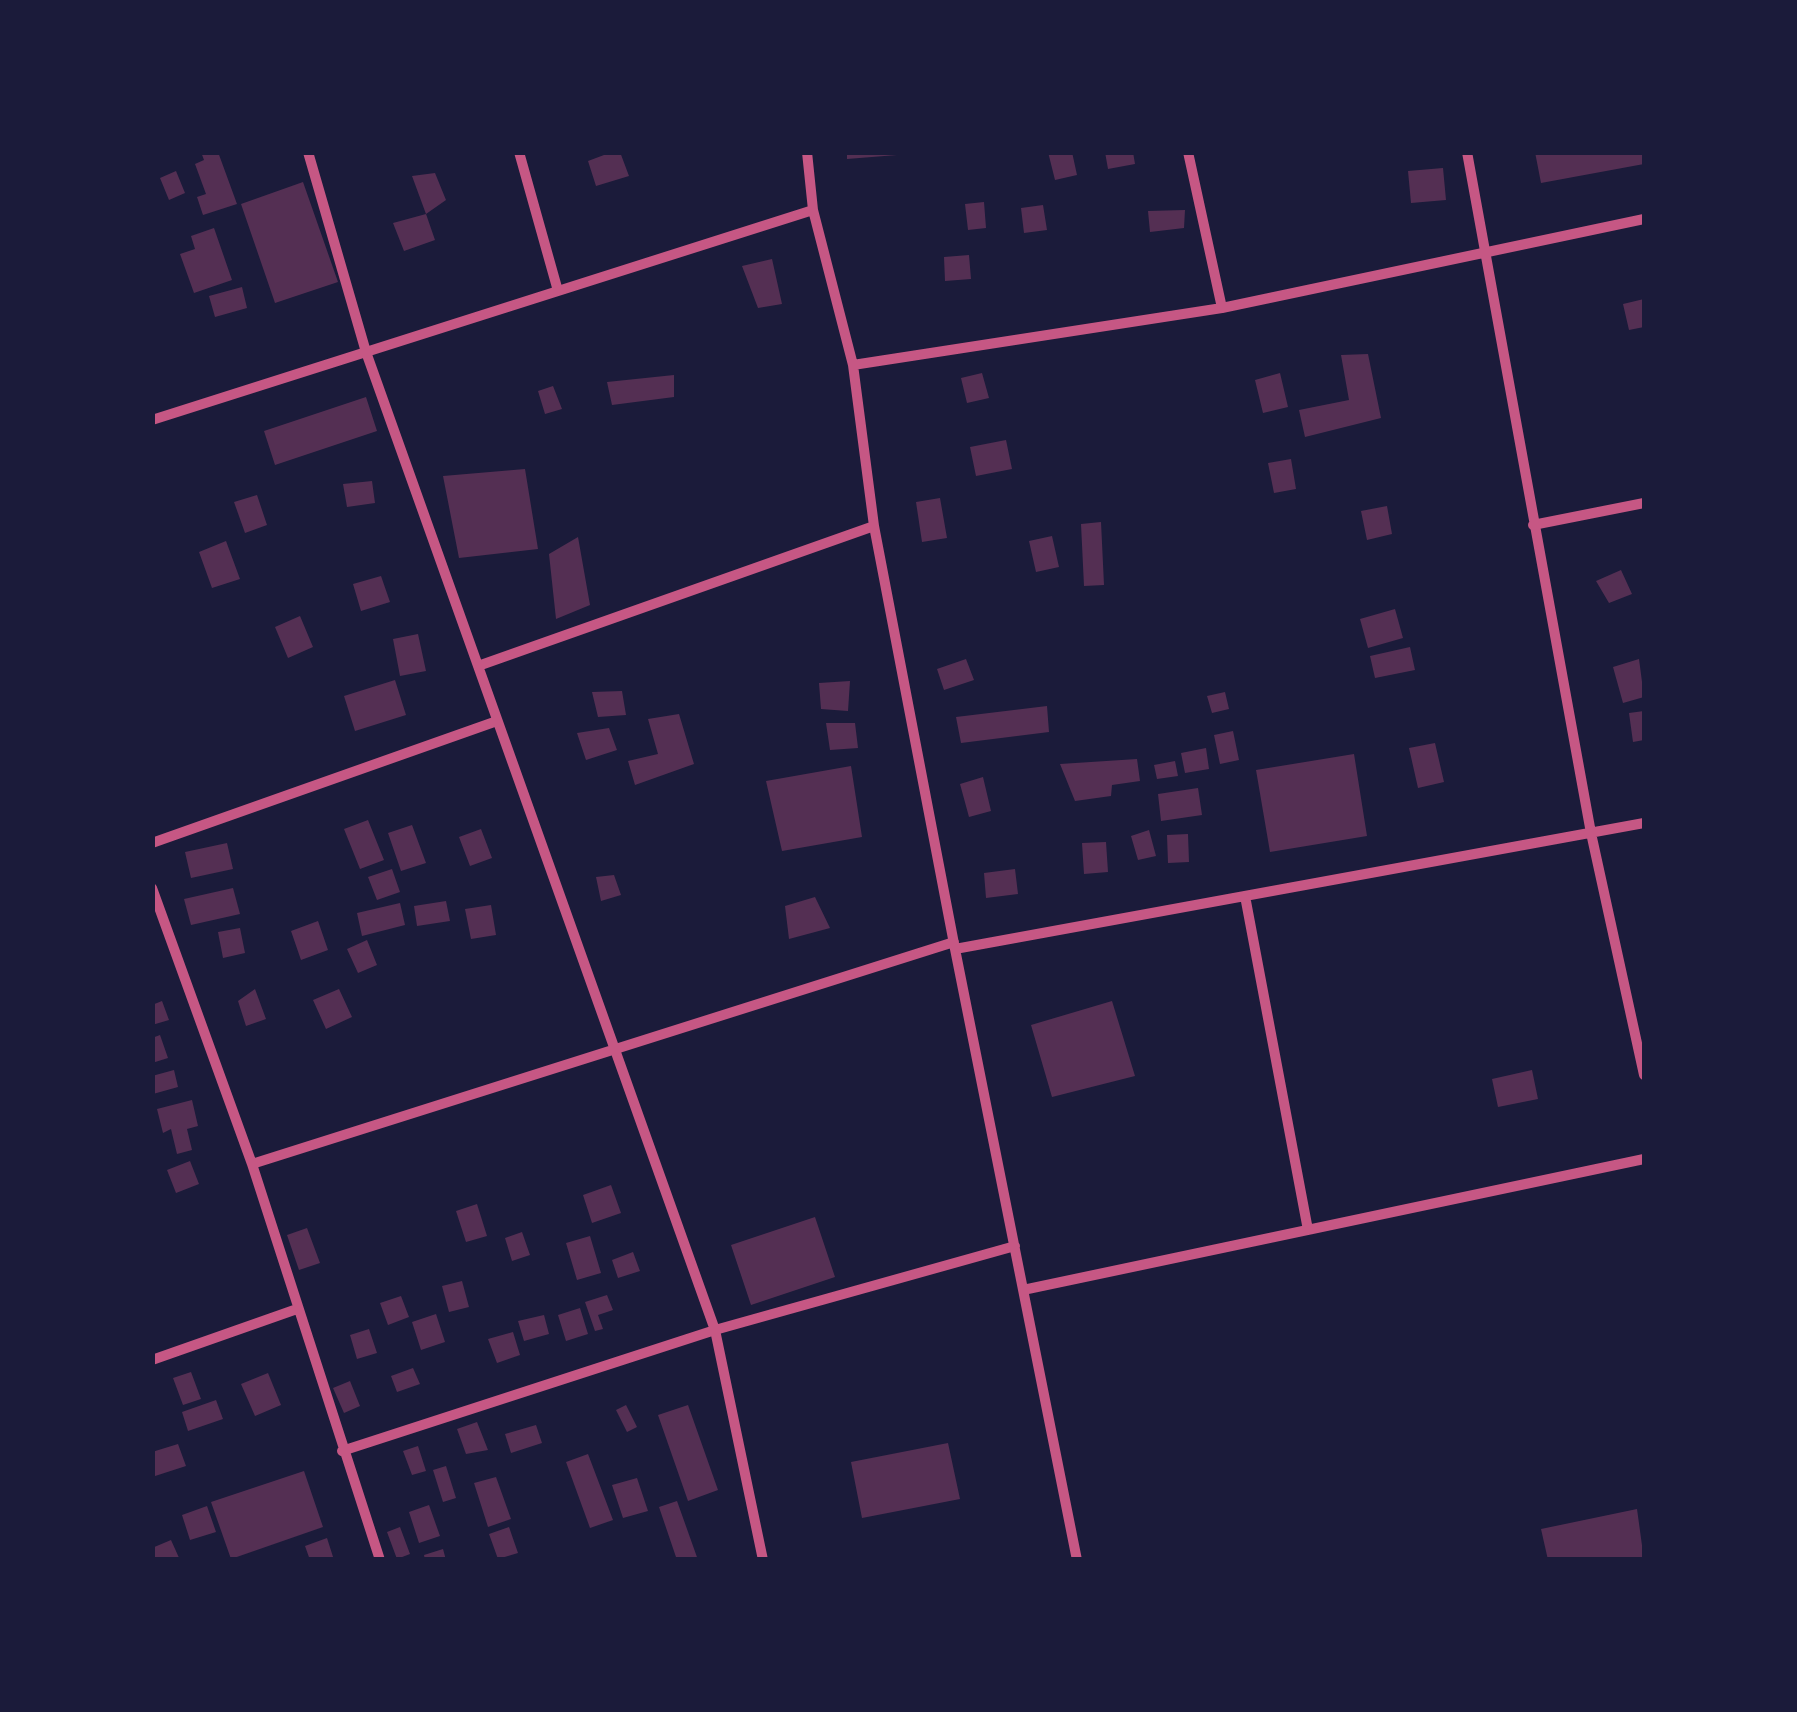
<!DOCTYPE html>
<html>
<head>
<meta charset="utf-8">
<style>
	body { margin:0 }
	#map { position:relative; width:1797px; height:1712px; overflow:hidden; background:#1b1b3a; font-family:Commissioner,sans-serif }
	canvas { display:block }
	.frame { position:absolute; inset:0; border:155px solid #1b1b3a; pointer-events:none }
</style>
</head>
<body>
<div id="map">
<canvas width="1797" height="1712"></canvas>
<div class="frame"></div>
</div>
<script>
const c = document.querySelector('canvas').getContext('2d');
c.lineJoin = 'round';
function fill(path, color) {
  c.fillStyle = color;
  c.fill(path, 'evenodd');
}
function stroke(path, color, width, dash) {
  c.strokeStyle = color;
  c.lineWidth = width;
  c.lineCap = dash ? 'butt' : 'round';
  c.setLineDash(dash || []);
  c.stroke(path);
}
const building = new Path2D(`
	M201,152H218L237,204L203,215L197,197L206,194L195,164L204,160Z
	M612,152H620L629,176L596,186L588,161Z
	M847,152H897V155L847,159Z
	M1048,152H1072L1077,175L1055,180Z
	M1105,152H1133L1135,164L1108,169Z
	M1535,152H1644V164L1541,183Z
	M1443,168L1446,200L1411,203L1408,171Z
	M176,171L185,193L169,200L160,178Z
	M435,173L446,200L426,214L435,240L404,251L393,223L426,214L412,176Z
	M303,182L338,282L275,303L241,204Z
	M984,202L986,228L968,230L965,204Z
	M1043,205L1047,230L1024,233L1021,208Z
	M1185,210L1184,228L1150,232L1148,211Z
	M214,228L232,280L194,293L180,254L195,249L191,236Z
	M969,255L971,279L945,281L944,257Z
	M772,259L782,304L758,308L742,266Z
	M242,287L247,308L215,317L209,296Z
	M1644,299V327L1629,330L1623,304Z
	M1368,354L1381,418L1305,437L1299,410L1349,400L1341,355Z
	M982,373L989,398L967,403L961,378Z
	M1280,373L1288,407L1263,413L1255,380Z
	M674,375V397L612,405L607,382Z
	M553,386L562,409L545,414L538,391Z
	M366,397L377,431L275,465L264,431Z
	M1006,440L1012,469L976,476L970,447Z
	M1291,459L1296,489L1274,493L1268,463Z
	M525,469L538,549L459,558L443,476Z
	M372,481L375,503L347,507L343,484Z
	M257,495L267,525L245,533L234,502Z
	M940,498L947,538L922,542L916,502Z
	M1387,506L1392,534L1367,540L1361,511Z
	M1101,522L1104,585L1084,586L1081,524Z
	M1052,536L1059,567L1036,572L1029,541Z
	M578,537L590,605L556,619L549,554Z
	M226,541L240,579L212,588L199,552Z
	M1621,570L1632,594L1609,603L1596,581Z
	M381,576L390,602L361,611L353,584Z
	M1395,609L1403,638L1368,648L1360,619Z
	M300,616L313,647L288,658L275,627Z
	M418,634L426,671L400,676L393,639Z
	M1410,647L1415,670L1375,678L1370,656Z
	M966,659L974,680L944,690L937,669Z
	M1639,659L1644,697L1623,703L1613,667Z
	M395,680L406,715L355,731L344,696Z
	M850,681L848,711L821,709L819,683Z
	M622,691L626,715L598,717L592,692Z
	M1225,692L1229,709L1212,713L1207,696Z
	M1047,706L1049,732L961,743L956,717Z
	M1644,711V740L1633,742L1629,713Z
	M679,714L694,764L635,785L628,761L658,754L648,719Z
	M826,723H855L858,748L830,750Z
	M609,728L617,750L586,760L577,733Z
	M1233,731L1239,760L1220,764L1214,735Z
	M1435,743L1444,782L1418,788L1409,748Z
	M1206,748L1209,769L1185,773L1181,753Z
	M1354,754L1367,836L1270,852L1256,770Z
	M1137,759L1140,781L1112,785L1111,796L1075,801L1060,764Z
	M1175,761L1178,776L1157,779L1154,765Z
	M851,766L862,837L782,851L766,781Z
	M983,777L991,811L969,817L960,784Z
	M1198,788L1202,815L1161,821L1158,794Z
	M368,820L384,860L360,869L344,829Z
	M412,825L426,863L401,871L388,833Z
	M481,829L492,858L470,866L459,837Z
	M1149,830L1156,856L1138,860L1131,836Z
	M1188,834L1189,862L1168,863L1167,835Z
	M1106,842L1108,872L1084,874L1082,843Z
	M227,843L233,869L191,878L185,852Z
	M392,869L400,892L377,900L368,877Z
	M1015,869L1018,894L986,898L984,873Z
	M614,875L621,895L601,901L596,877Z
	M233,888L240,914L191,925L184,899Z
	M815,897L830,928L789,939L785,906Z
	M446,901L450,921L417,926L414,906Z
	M400,903L405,925L362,936L357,913Z
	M491,905L496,935L471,939L465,909Z
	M318,921L328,950L301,960L291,931Z
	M240,928L245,953L223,958L218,932Z
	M367,940L377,965L358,973L347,949Z
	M255,989L266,1019L246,1026L238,1001Z
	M339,989L352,1017L326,1029L313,1000Z
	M162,1001L169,1020L152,1025V1005Z
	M1112,1001L1135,1076L1052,1097L1031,1025Z
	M160,1035L168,1058L152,1063V1038Z
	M174,1070L178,1087L153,1094L152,1076Z
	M1532,1070L1538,1099L1498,1107L1492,1079Z
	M192,1100L198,1126L187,1129L192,1150L177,1154L171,1129L163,1133L157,1109Z
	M190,1161L199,1184L176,1193L167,1170Z
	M611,1185L621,1213L592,1223L583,1195Z
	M477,1204L487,1236L466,1242L456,1211Z
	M815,1217L835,1277L751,1305L731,1245Z
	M307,1228L320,1263L299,1270L287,1235Z
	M522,1232L530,1255L512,1261L505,1238Z
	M590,1236L601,1273L577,1280L566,1243Z
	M633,1252L640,1271L618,1278L612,1260Z
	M462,1281L469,1307L449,1312L442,1286Z
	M607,1295L613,1310L598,1315L603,1329L595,1331L585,1302Z
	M401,1296L409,1317L388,1325L380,1303Z
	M580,1308L588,1334L566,1341L558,1315Z
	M436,1314L445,1342L421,1350L412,1322Z
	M544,1315L549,1334L524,1341L518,1321Z
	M369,1329L377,1353L357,1359L350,1335Z
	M513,1332L520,1355L497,1363L488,1339Z
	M413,1368L420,1384L397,1392L391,1376Z
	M191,1372L201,1399L183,1405L173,1378Z
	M268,1373L281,1405L255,1416L241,1384Z
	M350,1381L360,1406L344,1413L333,1388Z
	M216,1400L223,1419L188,1431L182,1412Z
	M626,1405L637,1427L627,1432L616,1410Z
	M688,1405L718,1490L688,1501L658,1415Z
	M477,1422L488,1450L466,1454L457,1429Z
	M536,1425L542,1443L511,1453L505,1434Z
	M948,1443L960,1499L862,1518L851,1462Z
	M178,1444L186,1466L152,1477V1452Z
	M418,1446L426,1471L412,1475L403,1451Z
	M588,1454L613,1520L590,1528L566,1462Z
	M446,1466L456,1498L443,1502L433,1470Z
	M304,1471L323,1527L231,1559L211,1502Z
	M496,1477L511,1519L488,1527L474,1483Z
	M637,1478L648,1511L623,1518L612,1485Z
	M677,1501L698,1560H677L659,1507Z
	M429,1505L440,1536L419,1543L409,1512Z
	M207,1506L216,1532L190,1540L182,1515Z
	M1637,1509L1644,1560H1548L1541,1529Z
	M400,1527L410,1554L397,1559L387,1532Z
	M509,1527L518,1553L498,1559L489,1534Z
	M327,1538L334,1560H310L305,1546Z
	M171,1540L180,1560H152V1548Z
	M443,1549L446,1560H425L424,1555Z`);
const minor = new Path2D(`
	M308,152L366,352L715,1330L763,1560
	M519,152L558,291
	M807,152L813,210L853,365L874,526L955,949L1077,1560
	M1188,152L1222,308
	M1467,152L1591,833L1644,1075
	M853,365L1222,308L1644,219
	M152,420L813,210
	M1533,525L1644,503
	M478,666L874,526
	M152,843L497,721
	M152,888L252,1164
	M1245,896L1308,1230
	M955,949L1644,823
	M1023,1290L1644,1159
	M152,1360L297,1309
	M342,1451L715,1330L1015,1246
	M380,1560L252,1164L954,942`);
fill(building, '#542f53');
stroke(minor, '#c65784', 10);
</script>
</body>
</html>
